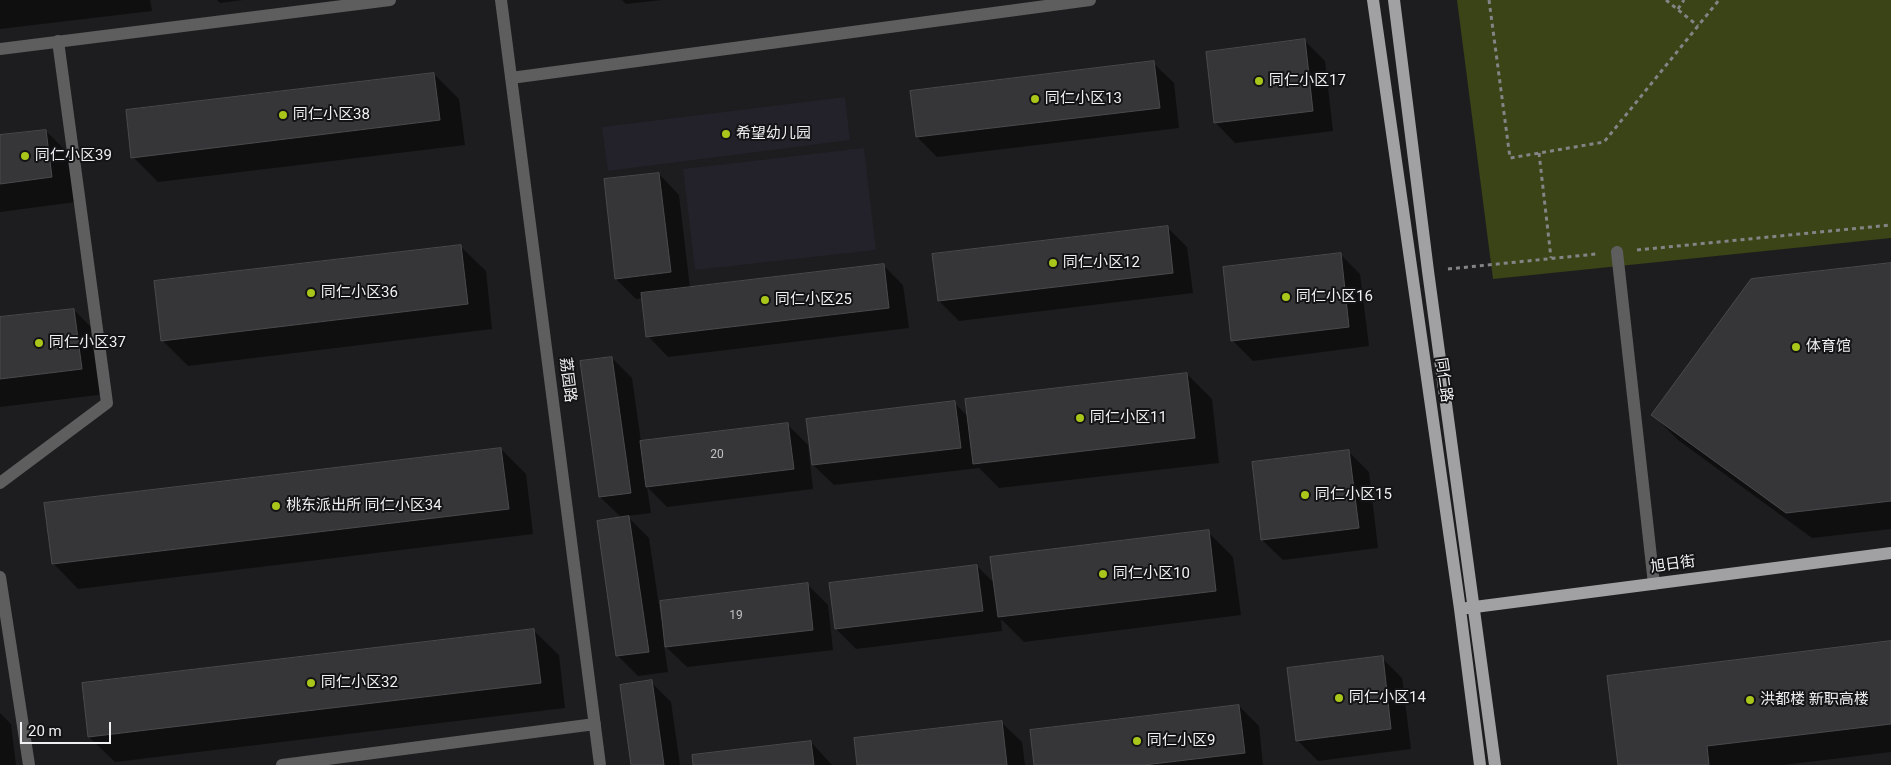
<!DOCTYPE html>
<html>
<head>
<meta charset="utf-8">
<style>
	body { margin:0 }
	#map { position:relative; width:1891px; height:765px; overflow:hidden; background:#1d1d1f; font-family:Roboto,sans-serif }
	canvas { display:block }
	.scale { position:absolute; left:20px; top:722px; width:91px; height:22px; box-sizing:border-box; border:2px solid #f0f0f2; border-top:0; padding-left:6px; font-size:15px; line-height:18px; white-space:nowrap; color:#f0f0f2; -webkit-text-stroke:4px #141316; paint-order:stroke }
</style>
</head>
<body>
<div id="map">
<canvas width="1891" height="765"></canvas>
<div class="scale">20 m</div>
</div>
<script>
const c = document.querySelector('canvas').getContext('2d');
c.lineJoin = 'round';
function fill(path, color) {
  c.fillStyle = color;
  c.fill(path, 'evenodd');
}
function stroke(path, color, width, dash) {
  c.strokeStyle = color;
  c.lineWidth = width;
  c.lineCap = dash ? 'butt' : 'round';
  c.setLineDash(dash || []);
  c.stroke(path);
}
function write(font, color, halo, rows, align = 'center') {
  c.font = font + ' Roboto,"Noto Sans SC",sans-serif';
  c.lineWidth = 4;
  c.setLineDash([]);
  c.textBaseline = 'middle';
  c.strokeStyle = halo;
  c.fillStyle = color;
  for (const [text, x, y, turn = 0] of rows) {
    c.save();
    c.translate(x, y);
    c.rotate((+turn || 0) * Math.PI / 180);
    c.textAlign = isNaN(turn) ? turn : align;
    if (halo) c.strokeText(text, 0, 0);
    c.fillText(text, 0, 0);
    c.restore();
  }
}
const built = new Path2D(`
	M845,97L850,140L608,171L602,127Z
	M864,148L876,250L695,270L683,169Z`);
const green = new Path2D(`
	M1457,0H1891V238L1493,279Z`);
const shadow = new Path2D(`
	M0,0H150L152,11L0,29Z
	M217,0H243L220,3Z
	M622,0H662L626,4Z
	M1305,41L1325,61L1333,131L1235,143L1215,122Z
	M1153,63L1174,83L1179,128L937,157L917,137L912,92Z
	M434,74L459,99L465,145L158,182L133,157Z
	M46,131L71,156L76,202L0,212V137Z
	M659,174L679,195L690,288L883,265L903,285L909,328L668,357L648,336L643,298L636,299L616,279Z
	M1167,227L1187,247L1193,293L959,321L939,301Z
	M460,246L486,271L492,329L188,366L162,340Z
	M1340,254L1360,274L1369,346L1253,361L1233,341Z
	M1891,264V529L1812,538L1678,440L1653,415Z
	M74,310L99,335L106,394L0,407V319Z
	M612,358L632,378L641,442L788,425L808,445L813,489L667,507L647,487L651,513L627,516L649,538L661,619L807,584L828,605L833,650L687,667L664,645L668,672L638,676L618,656L599,522L622,518L600,497Z
	M1187,374L1212,399L1219,463L999,488L979,468L834,485L813,465L808,421L954,403L969,417Z
	M501,449L526,474L533,534L78,589L53,563Z
	M1349,452L1369,472L1378,548L1283,560L1262,540Z
	M1208,532L1233,557L1241,615L1024,642L1001,619L1002,631L856,649L836,629L977,566L995,584Z
	M533,630L559,655L565,708L115,762L89,737Z
	M1891,642V752L1783,765H1619Z
	M1382,658L1402,678L1411,749L1318,761L1297,740Z
	M651,682L671,702L680,765H632Z
	M1239,706L1259,726L1263,765H1036Z
	M0,713L11,724L16,765H0Z
	M1001,722L1022,742L1025,765H858Z
	M811,742L832,765H694Z`);
const building = new Path2D(`
	M1305,39L1313,111L1214,123L1206,52Z
	M1154,61L1160,108L916,137L910,91Z
	M434,73L440,120L131,158L126,110Z
	M46,130L52,177L0,184V135Z
	M659,173L671,272L615,279L604,179Z
	M1168,226L1173,273L938,301L932,254Z
	M461,245L468,304L161,341L154,281Z
	M1341,253L1349,327L1231,341L1223,267Z
	M1891,263V501L1786,513L1651,415L1751,279Z
	M884,264L889,308L646,337L641,293Z
	M74,309L82,369L0,379V317Z
	M612,357L631,493L599,497L580,361Z
	M1187,373L1195,438L973,464L965,399Z
	M955,401L961,448L812,465L806,419Z
	M788,423L794,469L646,487L640,441Z
	M501,448L509,509L52,564L44,503Z
	M1349,450L1359,528L1261,540L1252,462Z
	M629,516L649,652L616,656L597,521Z
	M1209,530L1216,591L998,617L990,557Z
	M977,565L983,611L835,629L829,583Z
	M808,583L813,630L665,647L660,601Z
	M534,629L541,683L88,737L82,683Z
	M1891,641V724L1707,746L1709,765H1618L1607,676Z
	M1383,656L1391,729L1296,741L1287,668Z
	M652,680L664,765H631L620,685Z
	M1239,705L1245,753L1144,765H1034L1030,730Z
	M1002,721L1007,765H857L854,738Z
	M811,741L814,765H693L692,755Z`);
const path = new Path2D(`
	M1489,0L1510,158L1604,142L1719,0
	M1666,0L1698,26
	M1678,9L1684,0
	M1539,153L1551,258
	M1637,250L1891,225
	M1448,269L1596,254`);
const minor = new Path2D(`
	M501,0L600,765
	M0,49L390,0
	M511,78L1090,0
	M1617,252L1654,584
	M0,483L107,403L58,41
	M0,577L29,765
	M282,765L595,724`);
const major = new Path2D(`
	M1373,0L1460,609L1480,765
	M1394,0L1428,271L1495,765
	M1467,608L1891,553`);
const markers = [
	[1259,81,5,"#a9c71a"],
	[1035,99,5,"#a9c71a"],
	[283,115,5,"#a9c71a"],
	[726,134,5,"#a9c71a"],
	[25,156,5,"#a9c71a"],
	[1053,263,5,"#a9c71a"],
	[311,293,5,"#a9c71a"],
	[1286,297,5,"#a9c71a"],
	[765,300,5,"#a9c71a"],
	[39,343,5,"#a9c71a"],
	[1796,347,5,"#a9c71a"],
	[1080,418,5,"#a9c71a"],
	[1305,495,5,"#a9c71a"],
	[276,506,5,"#a9c71a"],
	[1103,574,5,"#a9c71a"],
	[311,683,5,"#a9c71a"],
	[1339,698,5,"#a9c71a"],
	[1750,700,5,"#a9c71a"],
	[1137,741,5,"#a9c71a"]
];
const numberNames = [
	["20",717,455],
	["19",736,616]
];
const poiNames = [
	["同仁小区17",1269,81],
	["同仁小区13",1045,99],
	["同仁小区38",293,115],
	["希望幼儿园",736,134],
	["同仁小区39",35,156],
	["同仁小区12",1063,263],
	["同仁小区36",321,293],
	["同仁小区16",1296,297],
	["同仁小区25",775,300],
	["同仁小区37",49,343],
	["体育馆",1806,347],
	["同仁小区11",1090,418],
	["同仁小区15",1315,495],
	["桃东派出所 同仁小区34",286,506],
	["同仁小区10",1113,574],
	["同仁小区32",321,683],
	["同仁小区14",1349,698],
	["洪都楼 新职高楼",1760,700],
	["同仁小区9",1147,741]
];
const streetNames = [
	["荔园路",567,380,83],
	["同仁路",1443,380,82],
	["旭日街",1673,565,-8]
];
fill(built, '#232129');
fill(green, '#3a4416');
fill(shadow, '#0007');
fill(building, '#363538');
stroke(building, '#4a494c', 1);
stroke(path, '#848486', 3, [4, 4]);
stroke(minor, '#5e5e5f', 12);
stroke(major, '#a1a0a3', 12);
for (const [x, y, r, color] of markers) {
  const dot = new Path2D();
  dot.arc(x, y, r, 0, 2 * Math.PI);
  c.fillStyle = color;
  c.fill(dot);
  stroke(dot, '#141316', 2);
}
write('12px', '#c2c1c4', null, numberNames);
write('15px', '#f0f0f2', '#141316', poiNames, 'left');
write('15px', '#f0f0f2', '#141316', streetNames);
</script>
</body>
</html>
